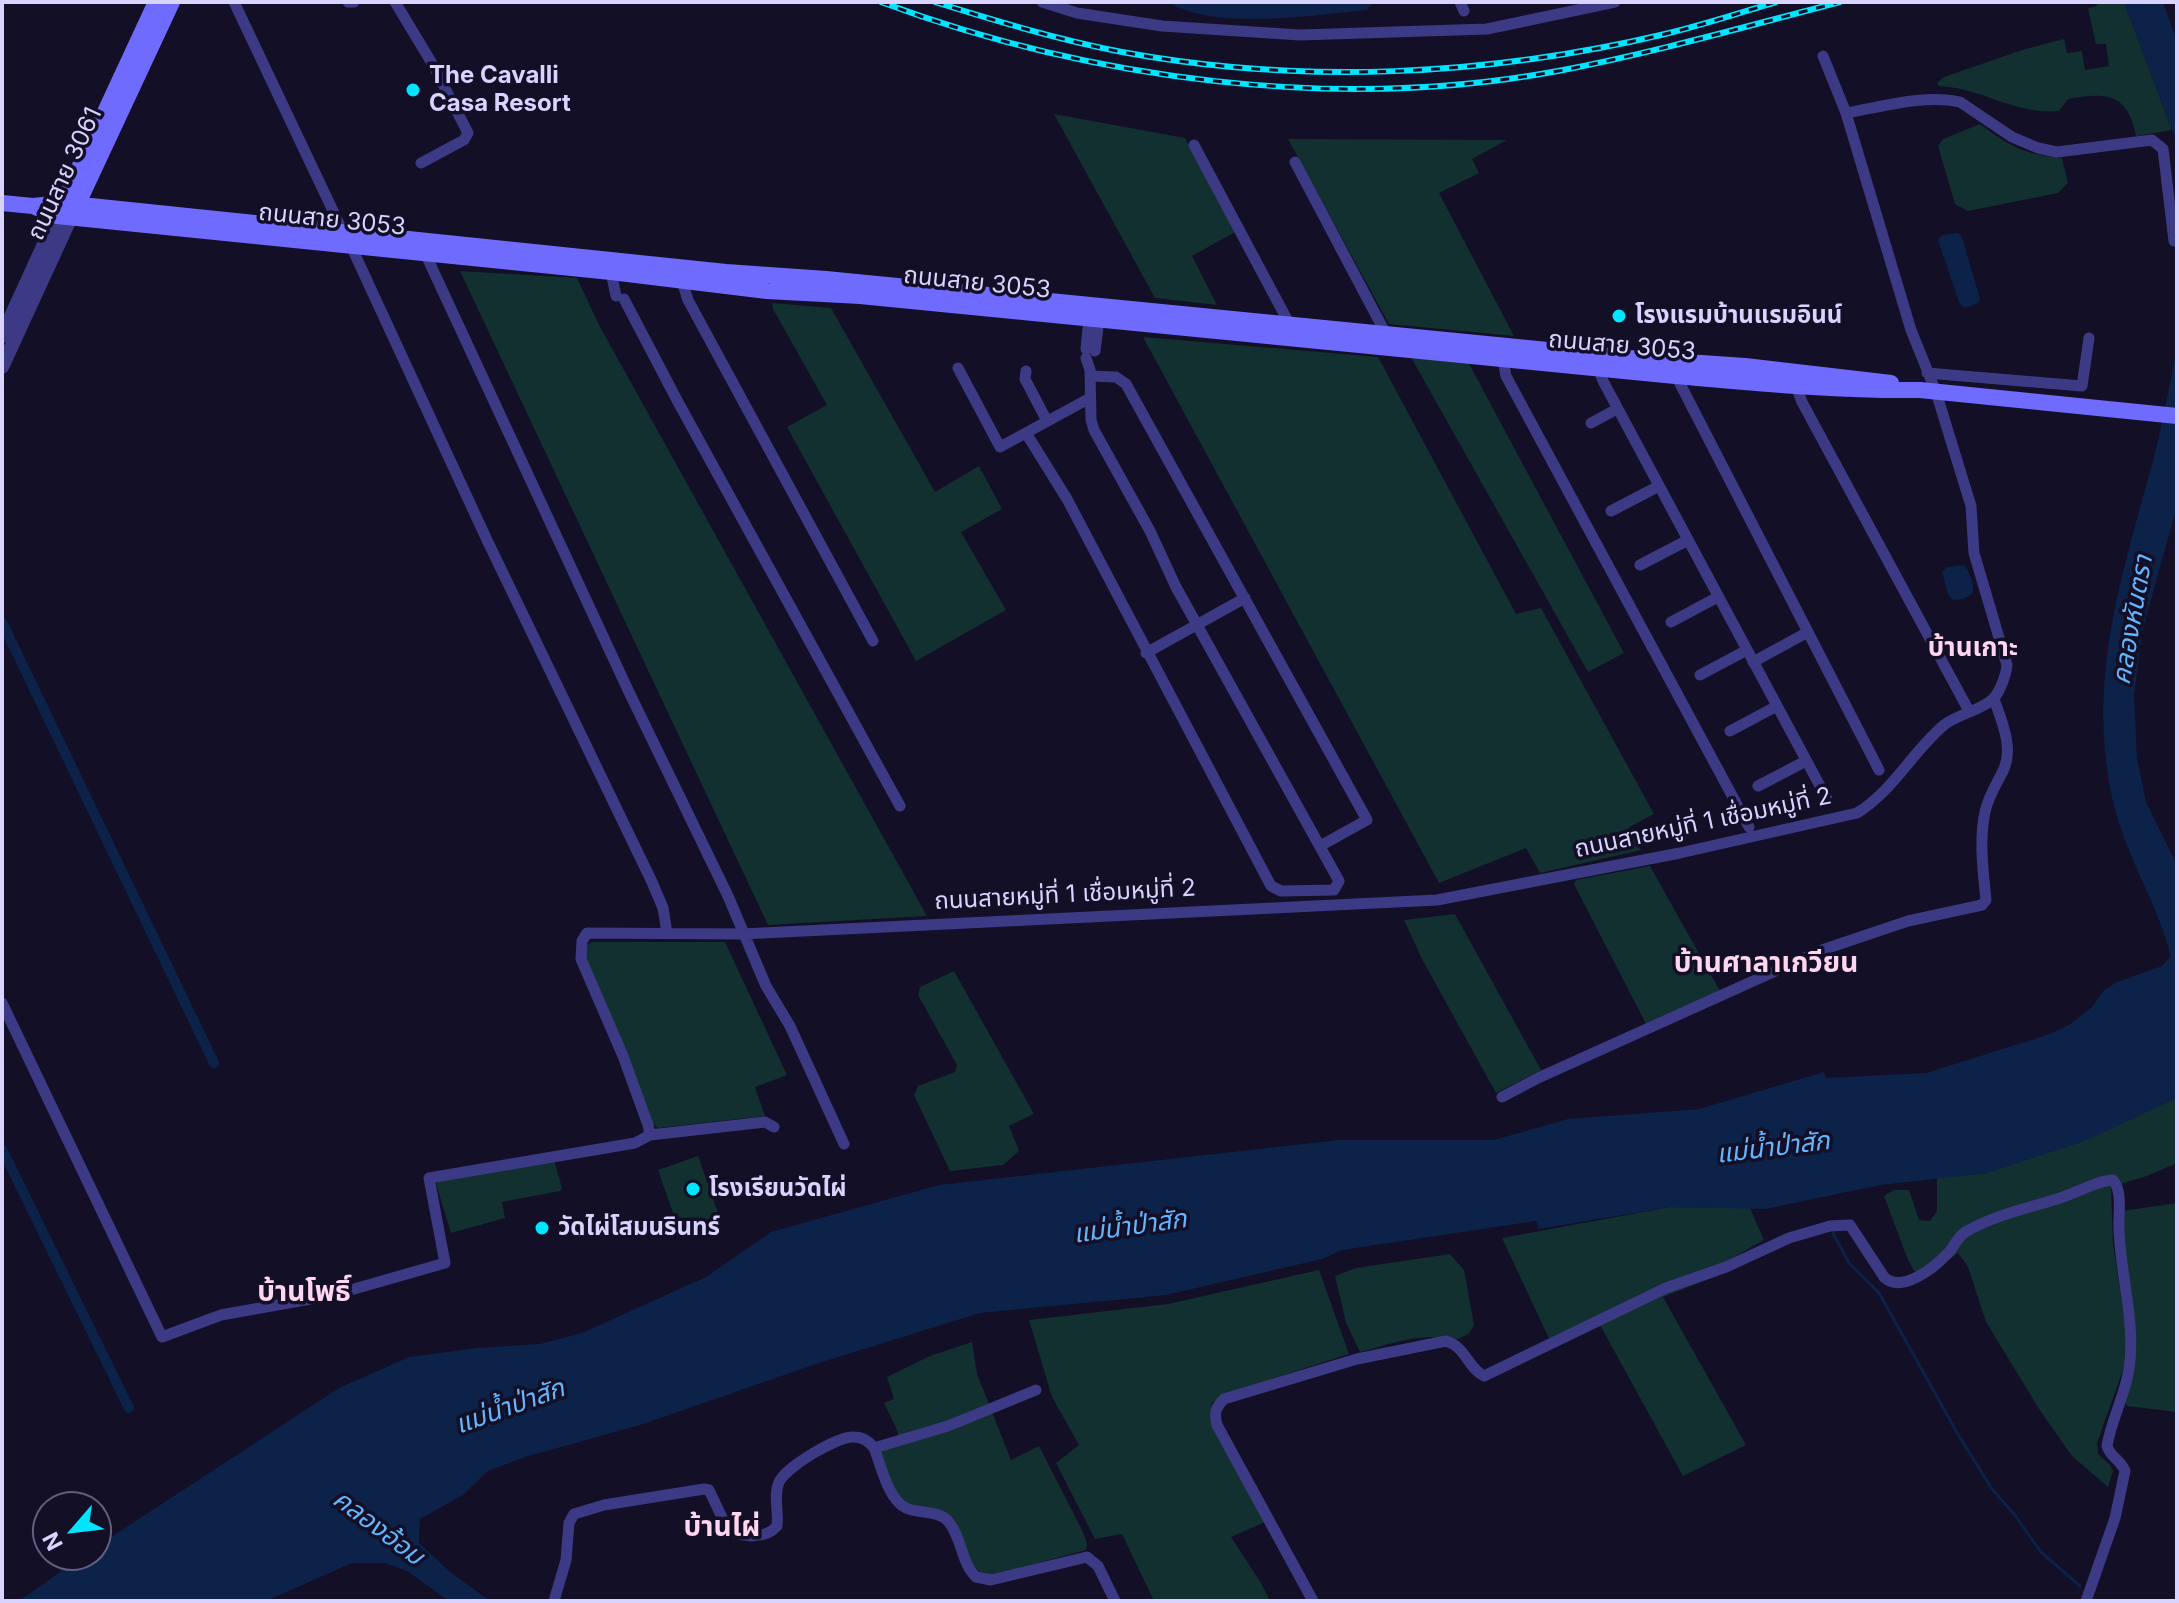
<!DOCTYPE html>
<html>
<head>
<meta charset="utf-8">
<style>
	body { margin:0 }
	#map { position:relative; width:2179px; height:1603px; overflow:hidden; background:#130f26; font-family:Inter,sans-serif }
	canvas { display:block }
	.frame { position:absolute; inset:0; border:4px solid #d9d4ff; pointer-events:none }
	.north { position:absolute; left:32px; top:1491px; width:80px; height:80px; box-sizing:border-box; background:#130f26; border:2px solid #625e7d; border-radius:50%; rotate:242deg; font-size:22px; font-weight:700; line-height:32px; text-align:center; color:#d9d4ff }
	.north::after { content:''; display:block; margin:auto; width:28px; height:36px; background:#00e5ff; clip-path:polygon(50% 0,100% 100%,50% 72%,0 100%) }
</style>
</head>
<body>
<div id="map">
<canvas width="2179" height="1603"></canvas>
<div class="frame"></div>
<div class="north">N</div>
</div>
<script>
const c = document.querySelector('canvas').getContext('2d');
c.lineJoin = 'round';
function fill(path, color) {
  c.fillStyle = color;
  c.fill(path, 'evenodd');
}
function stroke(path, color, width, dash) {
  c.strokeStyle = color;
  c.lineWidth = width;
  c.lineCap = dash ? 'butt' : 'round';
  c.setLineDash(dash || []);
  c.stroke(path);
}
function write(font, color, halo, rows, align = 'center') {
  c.font = font + ' Inter,"Noto Sans Thai",sans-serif';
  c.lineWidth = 7;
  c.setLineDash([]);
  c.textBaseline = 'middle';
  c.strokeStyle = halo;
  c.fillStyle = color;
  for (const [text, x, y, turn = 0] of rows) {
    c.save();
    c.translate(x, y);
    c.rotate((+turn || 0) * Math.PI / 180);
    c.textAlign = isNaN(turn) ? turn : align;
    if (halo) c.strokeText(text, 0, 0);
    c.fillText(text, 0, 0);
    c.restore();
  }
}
const green = new Path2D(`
	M2096,2H2124L2172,130L2136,136C2128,93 2106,92 2068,99L2059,111C2015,115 1982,88 1939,86L1937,83L1944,77L2022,50L2064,39L2067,53L2082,51L2085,70L2109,66L2106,44H2096L2088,8L2097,6Z
	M1054,114L1185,138L1235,232L1192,256L1217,305L1155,298Z
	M1980,124C2009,146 2026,155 2062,158L2068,183L2058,193L1968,211L1955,204L1938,146L1943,139Z
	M1288,139L1507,140L1472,159L1479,173L1439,193L1514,336L1389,324Z
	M460,271L577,278L599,325L927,916L768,925Z
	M772,303L831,308L935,492L979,466L1002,509L961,532L1006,610L916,661L787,427L827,405L773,309Z
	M1143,337L1378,357L1516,614L1541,608L1654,814L1629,827L1641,850L1540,873L1526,848L1439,883Z
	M1414,354L1467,360L1624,653L1588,672L1412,359Z
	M1650,866L1720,991L1646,1024L1574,884L1576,880Z
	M1455,914L1541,1070L1496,1093L1422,959L1404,920Z
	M592,942H725L787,1075L755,1087L765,1116L658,1128L652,1123L586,959L585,946Z
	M954,971L1034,1114L1009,1126L1019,1151L1003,1165L950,1171L914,1095L918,1086L955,1072L957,1065L918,995L920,987Z
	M2177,1098V1163L2147,1176L2111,1187L2113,1244L2126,1330L2124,1367L2097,1443L2098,1454L2110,1465L2113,1471L2108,1487L2072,1456L2041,1412L1986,1322L1968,1267L1958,1253L1920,1281L1908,1260L1884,1196L1894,1190H1909L1919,1220L1930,1221L1937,1211V1178L1987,1173Z
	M698,1156L719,1216L679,1230L658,1170Z
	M554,1160L562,1188L560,1191L502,1202L505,1218L451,1233L436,1184L440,1177Z
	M2177,1203V1412L2127,1406L2124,1401L2131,1369L2122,1246L2123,1211Z
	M1670,1207L1750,1208L1764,1240L1727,1261L1730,1271L1663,1297L1746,1445L1683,1476L1600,1325L1553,1347L1502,1238Z
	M1450,1254L1464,1270L1474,1325L1469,1334L1455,1340C1424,1331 1391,1344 1360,1352L1346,1323L1335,1276L1356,1268Z
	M1319,1270L1349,1354L1222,1395L1212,1403L1210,1415L1265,1522L1231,1537L1261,1583L1270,1601H1154L1122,1534L1095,1539L1056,1463L1079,1445L1052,1397L1029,1320L1168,1304Z
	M972,1342L977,1374L1011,1460L1039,1446L1083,1532L1087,1544L1086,1550L990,1576C969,1572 965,1545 958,1528C941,1520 913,1512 900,1498C889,1486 885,1465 879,1450L900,1443L897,1430L884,1403L894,1399L887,1377L930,1356Z`);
const water = new Path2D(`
	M1168,2H1374L1367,10C1314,15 1214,31 1168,2Z
	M2124,2H2163L2177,41V161L2176,140Z
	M1958,233L1962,237L1980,299L1978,303L1964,308L1959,302L1938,240L1942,235Z
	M2177,350V506L2142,632L2134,696L2137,758L2146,802L2177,865V1098L2085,1141L1987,1173L1881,1185L1765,1209L1670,1207L1539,1229L1536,1221L1342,1250L1322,1259L1166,1295L980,1313L819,1363L640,1425L525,1457L488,1471L463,1495L420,1519L419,1543L449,1571L490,1601H449L407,1571L385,1563H352L266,1601H19L84,1555H96V1547L339,1388L409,1357L477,1348L540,1344L582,1333L706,1277L771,1232L939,1185L1339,1140H1494L1568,1119L1699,1109L1824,1072L1826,1078L1926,1073L2047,1035L2069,1025L2092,1007L2104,990L2117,982L2162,966L2171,956C2158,905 2128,860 2115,809C2084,682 2122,577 2154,457C2163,422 2169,386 2177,350Z
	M1963,565C1970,571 1975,585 1972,594L1964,599L1953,600L1948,594L1942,572L1947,567Z`);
const stream = new Path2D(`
	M1833,1233L1849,1263L1879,1293L1959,1436L1992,1489L2014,1514L2041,1552L2080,1586`);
const canal = new Path2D(`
	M2,622L214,1063
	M2,1149L129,1408`);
const minor = new Path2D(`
	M234,2L344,234
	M348,2H354
	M395,2L433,65L468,133L464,140L421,163
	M1042,2L1077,13L1162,26L1300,35L1487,29L1615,2
	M1460,2L1464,11
	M1846,113C1882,107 1924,94 1960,102L2012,137L2038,148L2057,152L2152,140L2163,149L2174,241
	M1194,145L1290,325
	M1295,162L1386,334
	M351,246L487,540L652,882L663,908L667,933
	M425,253L628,690L728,896L766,986L790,1026L844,1144
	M611,272L616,296
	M682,281L688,300L873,641
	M624,299L678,402L900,806
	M1086,349L1089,318
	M1095,351L1099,319
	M1503,359L1506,376L1749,827
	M958,368L1000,447L1090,398
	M1599,369L1603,381L1827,799
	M1026,371L1025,379L1047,421
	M1674,372L1879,770
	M1927,373L2082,386L2089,338
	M1090,376L1116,377L1126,384L1367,820L1320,846
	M1796,386L1802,402L1969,711
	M1591,423L1617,409
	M1026,433L1067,499L1271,886L1281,891L1334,890L1339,881L1176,587L1150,531L1094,430L1091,420L1090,370L1086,358
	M1611,511L1659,486
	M1640,565L1688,540
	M1671,622L1718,597
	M1146,653L1245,598
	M1753,662L1808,632
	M1700,675L1747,650
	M1730,731L1777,706
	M1758,786L1806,761
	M2,1003L162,1337L221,1315L333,1295L445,1263L429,1178L635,1143L650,1135L648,1125L623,1056L581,959L582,941L587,933L742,934L1437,900L1680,853L1857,813C1893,791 1912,752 1944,725C1958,714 1980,711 1993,699C2000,692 2006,675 2007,665L1974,553L1971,506L1936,392L1911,330L1846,113L1823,56
	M1502,1097L1538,1078L1822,950L1908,921L1982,905L1986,900C1983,871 1979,840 1985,812C1988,797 1996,785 2003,771C2014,748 2002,722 1994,699
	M650,1135L765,1122L774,1127
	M874,1448L948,1426L1036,1390
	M554,1601L566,1560L569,1523L574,1514L604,1505L704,1489L709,1490L728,1530C743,1537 765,1540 777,1526C779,1512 773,1496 779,1482C786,1467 836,1437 853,1437C862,1437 869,1441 874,1448C881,1465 888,1500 906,1508C919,1514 938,1510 948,1521C962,1537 961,1563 976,1577L991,1580L1087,1557L1098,1566L1115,1601
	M1313,1601L1217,1425C1214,1413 1215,1408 1224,1399L1357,1359L1446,1341C1466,1347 1467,1367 1484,1376L1666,1288L1726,1267L1789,1238L1830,1226L1850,1225L1884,1277C1901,1294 1934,1268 1947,1254C1955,1247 1957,1236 1967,1231C1995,1215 2029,1208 2060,1198C2077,1193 2095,1181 2113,1180C2123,1192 2118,1213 2119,1228C2120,1275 2136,1322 2129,1369C2125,1396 2111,1420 2107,1446C2110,1457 2121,1460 2125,1471L2115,1518L2086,1601`);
const tertiary = new Path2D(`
	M2,336L57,216
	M2,367L71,217`);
const secondary = new Path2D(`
	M2,203L33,206L62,203L726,272L826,279L1629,358L1745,366L1891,383
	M33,206L57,216L611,272L767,291L860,296L1675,376C1756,383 1838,391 1920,390L2177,416
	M59,211L156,2
	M73,214L172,2`);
const rail = new Path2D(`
	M881,2C1091,80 1337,112 1558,71C1653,53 1747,26 1840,2
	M935,2C996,21 1059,40 1122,52C1302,85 1488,76 1665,34C1703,25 1739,13 1776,2`);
const markers = [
	[413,90,8,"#00e5ff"],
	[1619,316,8,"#00e5ff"],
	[693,1189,8,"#00e5ff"],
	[542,1228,8,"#00e5ff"]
];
const poiNames = [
	["The Cavalli",429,76],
	["Casa Resort",429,104],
	["โรงแรมบ้านแรมอินน์",1635,316],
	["โรงเรียนวัดไผ่",709,1189],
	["วัดไผ่โสมนรินทร์",558,1228]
];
const streetNames = [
	["ถนนสาย 3061",65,174,-65],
	["ถนนสาย 3053",332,220,6],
	["ถนนสาย 3053",977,283,6],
	["ถนนสาย 3053",1622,346,5],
	["ถนนสายหมู่ที่ 1 เชื่อมหมู่ที่ 2",1703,823,-12],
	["ถนนสายหมู่ที่ 1 เชื่อมหมู่ที่ 2",1065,895,-3]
];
const waterNames = [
	["คลองหันตรา",2133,620,-80],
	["แม่น้ำป่าสัก",1773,1148,-7],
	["แม่น้ำป่าสัก",1130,1227,-8],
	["แม่น้ำป่าสัก",510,1407,-20],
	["คลองอ้อม",378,1528,37]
];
const neighbourhoodNames = [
	["บ้านเกาะ",1973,648]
];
const quarterNames = [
	["บ้านศาลาเกวียน",1766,964],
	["บ้านโพธิ์",304,1293],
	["บ้านไผ่",722,1528]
];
fill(green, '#12302f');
fill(water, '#0c2248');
stroke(stream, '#0c2248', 3);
stroke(canal, '#0c2248', 10);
stroke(minor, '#3d3a85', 11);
stroke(tertiary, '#3d3a85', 14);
stroke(secondary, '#6f6bff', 16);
stroke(rail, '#00e5ff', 6);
stroke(rail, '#130f26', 3, [9]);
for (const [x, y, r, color] of markers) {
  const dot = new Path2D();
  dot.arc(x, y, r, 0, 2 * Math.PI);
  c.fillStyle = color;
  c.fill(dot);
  stroke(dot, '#130f26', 3);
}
write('bold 24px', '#d9d4ff', '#130f26', poiNames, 'left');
write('24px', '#d9d4ff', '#130f26', streetNames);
write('italic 26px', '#62b6ff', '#130f26', waterNames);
write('bold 26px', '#ffd6f0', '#130f26', neighbourhoodNames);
write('bold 28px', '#ffd6f0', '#130f26', quarterNames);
</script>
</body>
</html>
